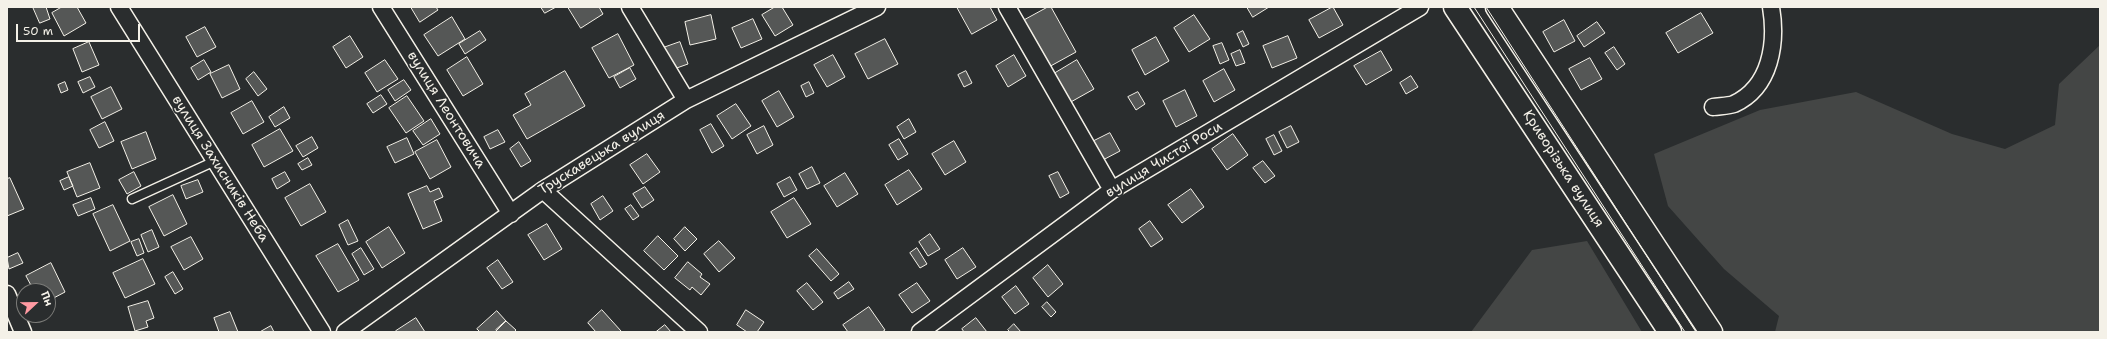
<!DOCTYPE html>
<html>
<head>
<meta charset="utf-8">
<style>
	body { margin:0 }
	#map { position:relative; width:2107px; height:339px; overflow:hidden; background:#2a2d2e; font-family:"Shantell Sans",sans-serif }
	canvas { display:block }
	.frame { position:absolute; inset:0; border:8px solid #f4f1e8; pointer-events:none }
	.north { position:absolute; left:16px; top:283px; width:40px; height:40px; box-sizing:border-box; background:#2a2d2e; border:1px solid #7b7b78; border-radius:50%; rotate:68deg; font-size:11px; font-weight:700; line-height:16px; text-align:center; color:#f4f1e8 }
	.north::after { content:''; display:block; margin:auto; width:14px; height:18px; background:#ff9aa2; clip-path:polygon(50% 0,100% 100%,50% 72%,0 100%) }
	.scale { position:absolute; left:16px; top:24px; width:124px; height:18px; box-sizing:border-box; border:2px solid #f4f1e8; border-top:0; padding-left:5px; font-size:12px; line-height:14px; white-space:nowrap; color:#f4f1e8; -webkit-text-stroke:3px #2a2d2e; paint-order:stroke }
</style>
</head>
<body>
<div id="map">
<canvas width="2107" height="339"></canvas>
<div class="frame"></div>
<div class="north">Пн</div>
<div class="scale">50 m</div>
</div>
<script>
const c = document.querySelector('canvas').getContext('2d');
c.lineJoin = 'round';
function fill(path, color) {
  c.fillStyle = color;
  c.fill(path, 'evenodd');
}
function stroke(path, color, width, dash) {
  c.strokeStyle = color;
  c.lineWidth = width;
  c.lineCap = dash ? 'butt' : 'round';
  c.setLineDash(dash || []);
  c.stroke(path);
}
function write(font, color, halo, rows, align = 'center') {
  c.font = font + ' "Shantell Sans",sans-serif';
  c.lineWidth = 3.5;
  c.setLineDash([]);
  c.textBaseline = 'middle';
  c.strokeStyle = halo;
  c.fillStyle = color;
  for (const [text, x, y, turn = 0] of rows) {
    c.save();
    c.translate(x, y);
    c.rotate((+turn || 0) * Math.PI / 180);
    c.textAlign = isNaN(turn) ? turn : align;
    if (halo) c.strokeText(text, 0, 0);
    c.fillText(text, 0, 0);
    c.restore();
  }
}
const green = new Path2D(`
	M2100,45V332H1775L1779,316L1724,269L1668,206L1654,154L1760,110L1856,92L1952,134L2005,149L2055,125L2059,84Z
	M1587,241L1642,332H1471L1532,250Z`);
const building = new Path2D(`
	M33,7H46L50,19L40,23Z
	M62,7H77L86,23L64,36L52,13Z
	M411,7H436L438,10L420,22Z
	M541,7H556L545,13Z
	M568,7H599L603,14L581,28Z
	M775,7H782L793,25L775,36L762,15Z
	M957,7H990L997,20L972,34Z
	M1048,7H1051L1076,52L1047,68L1021,22Z
	M1247,7H1269L1253,17Z
	M1333,7L1343,25L1319,38L1309,20Z
	M1701,13L1713,33L1678,53L1666,33Z
	M711,15L716,39L690,45L685,22Z
	M1194,15L1210,39L1189,52L1174,28Z
	M452,17L465,39L438,56L424,35Z
	M753,19L762,39L741,48L732,28Z
	M1564,20L1575,41L1554,52L1543,32Z
	M1597,22L1605,33L1584,47L1577,36Z
	M205,27L216,47L197,57L186,37Z
	M480,31L486,40L465,54L459,44Z
	M1243,31L1249,44L1243,47L1237,34Z
	M618,34L634,65L609,78L592,48Z
	M350,36L363,57L346,68L333,47Z
	M1288,36L1297,58L1272,68L1263,46Z
	M1156,37L1169,61L1145,75L1132,50Z
	M885,39L898,64L868,79L855,54Z
	M89,42L99,65L82,72L73,49Z
	M680,42L688,64L671,70L663,48Z
	M1222,43L1229,60L1220,64L1213,46Z
	M1614,47L1625,64L1617,70L1605,53Z
	M1240,50L1245,63L1236,66L1231,54Z
	M1381,51L1392,70L1366,85L1354,66Z
	M833,55L845,77L827,87L814,65Z
	M1014,55L1026,76L1008,87L996,66Z
	M467,57L483,84L463,96L447,70Z
	M1590,58L1602,79L1581,90L1569,69Z
	M204,60L211,72L198,80L191,68Z
	M385,60L398,79L377,92L365,73Z
	M1077,60L1094,89L1069,103L1052,75Z
	M229,65L240,89L222,98L210,74Z
	M630,68L636,79L620,88L614,77Z
	M1224,69L1235,90L1214,102L1203,81Z
	M565,71L585,106L527,139L513,115L531,105L525,94Z
	M966,71L972,83L964,87L958,75Z
	M254,72L267,89L258,96L246,79Z
	M1411,76L1418,87L1406,94L1400,83Z
	M90,77L95,87L83,93L78,82Z
	M404,80L411,90L395,101L388,90Z
	M65,82L68,90L61,93L58,85Z
	M809,82L814,93L806,97L801,86Z
	M111,87L122,109L102,119L91,97Z
	M1185,90L1197,116L1176,127L1163,101Z
	M779,91L794,117L777,127L762,101Z
	M1138,92L1145,104L1136,110L1128,97Z
	M381,95L387,104L373,113L367,104Z
	M407,96L424,121L406,133L389,108Z
	M252,101L264,122L243,134L231,113Z
	M736,104L751,126L732,139L717,116Z
	M284,107L290,118L275,127L269,117Z
	M431,119L440,134L423,145L413,131Z
	M909,119L916,132L904,139L897,127Z
	M105,122L114,141L99,148L90,130Z
	M711,124L724,146L712,153L700,130Z
	M764,126L773,145L757,154L747,135Z
	M1291,126L1299,142L1287,148L1279,132Z
	M280,129L293,151L264,167L252,145Z
	M498,130L505,142L490,149L484,137Z
	M146,132L156,159L132,169L121,142Z
	M1110,133L1120,151L1101,161L1092,142Z
	M1233,134L1248,155L1227,170L1212,149Z
	M1274,135L1282,151L1274,155L1266,139Z
	M312,137L318,148L303,157L296,146Z
	M407,138L414,154L395,163L387,147Z
	M899,139L908,154L898,160L889,145Z
	M437,140L451,167L430,179L415,152Z
	M954,141L966,162L945,175L932,154Z
	M519,142L531,161L521,167L510,149Z
	M647,154L660,172L643,184L630,165Z
	M308,158L312,165L302,170L298,164Z
	M1263,161L1275,176L1265,183L1253,168Z
	M90,163L100,188L77,197L67,172Z
	M812,167L820,183L807,189L799,174Z
	M909,170L922,189L897,205L885,185Z
	M134,172L141,186L127,194L119,180Z
	M285,172L290,181L277,189L272,179Z
	M1058,172L1069,193L1060,198L1049,176Z
	M845,173L858,194L837,207L824,186Z
	M69,177L73,186L64,190L60,181Z
	M790,177L797,190L784,197L777,184Z
	M10,178L24,209L7,216V179Z
	M198,180L203,192L186,199L181,186Z
	M310,184L326,212L301,226L285,198Z
	M427,186L430,192L439,188L443,197L434,201L442,221L423,229L408,194Z
	M645,187L654,200L642,208L633,194Z
	M1191,189L1204,207L1182,223L1168,205Z
	M173,195L187,224L164,236L149,207Z
	M603,196L613,211L600,220L591,204Z
	M91,198L95,209L78,216L73,205Z
	M794,198L811,224L787,238L771,212Z
	M113,205L130,241L110,251L93,214Z
	M631,205L639,216L633,220L625,209Z
	M348,220L358,241L348,245L339,225Z
	M1150,221L1163,239L1151,247L1139,229Z
	M547,224L562,249L544,260L528,235Z
	M389,227L405,253L382,268L366,242Z
	M685,227L697,239L685,251L674,239Z
	M152,230L159,247L148,252L141,235Z
	M930,234L940,249L928,256L919,242Z
	M658,236L678,256L664,270L644,251Z
	M191,237L203,259L184,270L171,247Z
	M139,239L144,253L137,256L131,242Z
	M719,241L735,258L719,272L704,254Z
	M338,244L359,280L338,292L316,256Z
	M361,248L374,269L364,275L352,254Z
	M917,248L927,264L920,268L910,253Z
	M963,248L976,267L957,279L945,260Z
	M817,249L839,274L831,281L809,256Z
	M18,253L23,263L9,269L7,258Z
	M143,259L155,284L125,298L113,273Z
	M498,260L513,282L502,289L487,268Z
	M688,262L702,274L700,277L710,284L701,295L692,287L690,290L675,278Z
	M51,263L65,292L48,301V291H34L26,276Z
	M1048,265L1063,284L1048,297L1033,278Z
	M173,272L183,289L175,294L165,277Z
	M849,282L854,289L838,299L834,293Z
	M807,283L823,302L813,310L797,291Z
	M917,283L930,301L912,313L899,295Z
	M1016,286L1029,304L1015,314L1002,297Z
	M148,301L154,318L146,321L148,327L135,331L128,307Z
	M1047,302L1056,312L1051,317L1042,307Z
	M869,307L885,330L882,332H848L843,325Z
	M602,310L621,331L619,332H596L588,323Z
	M746,310L764,322L757,332H747L737,325Z
	M497,311L506,321L495,332H480L477,329Z
	M230,312L238,332H219L214,318Z
	M416,318L425,332H397L396,331Z
	M976,318L987,332H964L962,329Z
	M506,321L516,330L514,332H498L496,330Z
	M1014,324L1021,332H1010L1008,330Z
	M665,325L671,332H656Z
	M271,326L274,332H260Z`);
const service = new Path2D(`
	M132,199L215,161`);
const minor = new Path2D(`
	M119,7L322,332
	M381,7L511,214
	M630,7L686,100
	M1007,7L1112,190
	M1713,107C1719,106 1729,106 1734,104C1771,87 1777,43 1771,7
	M543,190L699,332
	M7,294L23,332
	M345,332L543,190L686,100L877,7
	M920,332L1112,190L1420,7`);
const secondary = new Path2D(`
	M1455,7L1670,332
	M1497,7L1711,332`);
const tram = new Path2D(`
	M1474,7L1685,332
	M1486,7L1696,332`);
const streetNames = [
	["вулиця Леонтовича",446,110,58],
	["Трускавецька вулиця",602,153,-32],
	["вулиця Чистої Роси",1164,160,-31],
	["вулиця Захисників Неба",220,169,58],
	["Криворізька вулиця",1563,169,57]
];
fill(green, '#444645');
fill(building, '#555756');
stroke(building, '#f4f1e8', 1);
stroke(service, '#f4f1e8', 11);
stroke(minor, '#f4f1e8', 19);
stroke(secondary, '#f4f1e8', 25);
stroke(service, '#2a2d2e', 8);
stroke(minor, '#2a2d2e', 16);
stroke(secondary, '#2a2d2e', 22);
stroke(tram, '#f4f1e8', 1);
write('14px', '#f4f1e8', '#2a2d2e', streetNames);
</script>
</body>
</html>
